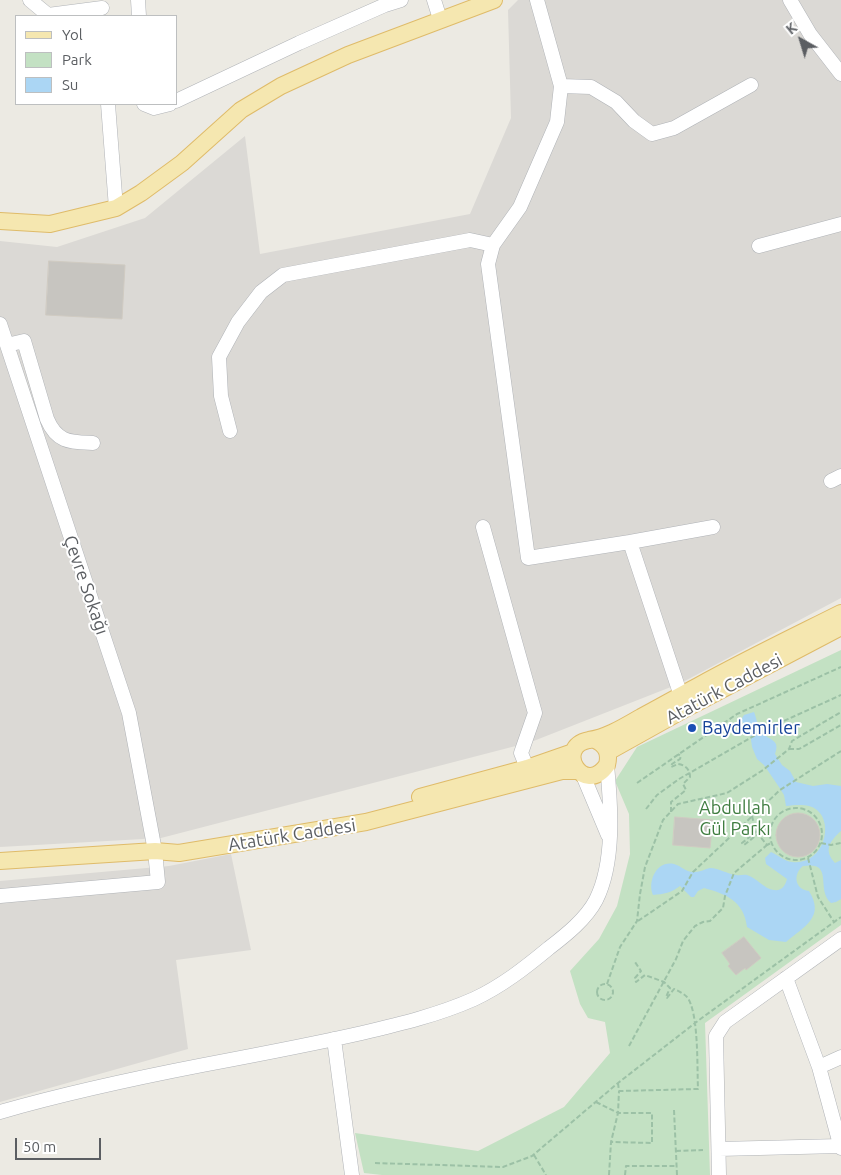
<!DOCTYPE html>
<html>
<head>
<meta charset="utf-8">
<style>
	body { margin:0 }
	#map { position:relative; width:841px; height:1175px; overflow:hidden; background:#eceae3; font-family:Ubuntu,sans-serif }
	canvas { display:block }
	.legend { position:absolute; left:15px; top:15px; width:162px; height:90px; box-sizing:border-box; background:#fff; border:1px solid #bdbfc0; margin:0; padding:6px 9px; list-style:none; font-size:15px; color:#5b5e62 }
	.legend li { display:flex; align-items:center; gap:10px; height:25px }
	.legend b { width:25px; border:1px solid #bdbfc0 }
	.north { position:absolute; left:776px; top:15px; width:50px; height:50px; -webkit-text-stroke:4px #fff; paint-order:stroke; rotate:321deg; font-size:14px; font-weight:700; line-height:20px; text-align:center; color:#5b5e62 }
	.north::after { content:''; display:block; margin:auto; width:18px; height:22px; background:#5b5e62; clip-path:polygon(50% 0,100% 100%,50% 72%,0 100%) }
	.scale { position:absolute; left:15px; top:1138px; width:86px; height:22px; box-sizing:border-box; border:2px solid #5b5e62; border-top:0; padding-left:6px; font-size:15px; line-height:18px; white-space:nowrap; color:#5b5e62; -webkit-text-stroke:4px #fff; paint-order:stroke }
</style>
</head>
<body>
<div id="map">
<canvas width="841" height="1175"></canvas>
<ul class="legend">
<li><b style="height:6px;background:#f5e7b0"></b>Yol</li>
<li><b style="height:14px;background:#c3e1c3"></b>Park</li>
<li><b style="height:14px;background:#abd6f4"></b>Su</li>
</ul>
<div class="north">K</div>
<div class="scale">50 m</div>
</div>
<script>
const c = document.querySelector('canvas').getContext('2d');
c.lineJoin = 'round';
function fill(path, color) {
  c.fillStyle = color;
  c.fill(path, 'evenodd');
}
function stroke(path, color, width, dash) {
  c.strokeStyle = color;
  c.lineWidth = width;
  c.lineCap = dash ? 'butt' : 'round';
  c.setLineDash(dash || []);
  c.stroke(path);
}
function write(font, color, halo, rows, align = 'center') {
  c.font = font + ' Ubuntu,sans-serif';
  c.lineWidth = 4;
  c.setLineDash([]);
  c.textBaseline = 'middle';
  c.strokeStyle = halo;
  c.fillStyle = color;
  for (const [text, x, y, turn = 0] of rows) {
    c.save();
    c.translate(x, y);
    c.rotate((+turn || 0) * Math.PI / 180);
    c.textAlign = isNaN(turn) ? turn : align;
    if (halo) c.strokeText(text, 0, 0);
    c.fillText(text, 0, 0);
    c.restore();
  }
}
const industrial = new Path2D(`
	M518,0H841V598L681,683L531,742L161,838L0,847V241L57,247L145,218L245,136L260,254L470,214L511,118L508,10Z
	M231,854L251,950L176,960L188,1049L0,1102V881L169,866Z`);
const green = new Path2D(`
	M841,650V925L705,1023L710,1175H382L364,1173L355,1133L478,1151L564,1107L610,1053L605,1022L588,1018L580,1004L570,971L599,939L617,906L630,854L629,814L615,781L637,747Z`);
const water = new Path2D(`
	M754,712C757,719 757,726 761,732C768,740 781,739 775,754L782,765L790,771L796,782L813,786L827,784L841,786V831C830,841 823,850 835,863L841,860V899L836,902L831,903C815,889 835,861 803,866C793,874 794,889 809,891C825,917 805,926 786,942L769,940L747,927C744,901 726,894 704,888L698,891L694,897H691L680,886C671,893 664,894 653,895C647,881 657,860 674,864C682,866 686,873 695,872C700,872 705,869 710,868C719,868 727,874 736,875C740,876 743,874 747,875C757,878 764,889 774,890C782,891 785,886 787,879L766,864L765,858L771,852C778,855 784,861 792,862C822,866 835,825 817,810C809,803 795,805 786,806L784,795L779,787L764,765L757,759L752,747L750,733L741,720L744,715Z`);
const building = new Path2D(`
	M49,261L125,265L122,319L46,315Z
	M776 835a22 22 0 1 1 44 0a22 22 0 1 1-44 0Z
	M675,817L713,820L710,848L673,845Z
	M744,937L761,958L746,970L745,968L736,975L728,966L730,964L722,953Z`);
const path = new Path2D(`
	M789,749H799L841,725
	M637,783L737,714L841,667
	M770 834a26 26 0 1 1 52 0a26 26 0 1 1-52 0Z
	M646,809L657,795L679,779L764,730L841,695
	M671,812V802L686,790L683,784L690,777C690,769 685,765 678,764L671,767L672,764L680,759L681,756L678,754
	M752,816L756,832L742,843L744,845L758,834L767,845L771,843
	M821,843L831,845L841,843
	M808,858L818,897L834,922
	M638,921L682,891L693,872L780,790L841,751
	M607,984L620,947L637,921L640,894L645,867L663,820L678,804L727,793L763,770L789,749L792,741L841,712
	M597 992a8 8 0 1 1 16 0a8 8 0 1 1-16 0Z
	M629,1046L676,959L683,941L695,926L703,922L710,921L723,908L725,896L734,873L767,845
	M618,1083L619,1091L698,1089C697,1069 699,1012 687,997C684,994 679,991 674,989L667,998L666,997L670,988L664,982L645,975L636,982L635,978L641,971L635,962
	M596,1102L618,1113H652V1143L611,1142
	M674,1110L677,1175
	M676,1151L703,1150
	M534,1155L546,1175
	M375,1163L503,1167L532,1156L618,1083L699,1020L841,917
	M609,1175L611,1142L618,1113L619,1091
	M625,1175L626,1166H677`);
const minor = new Path2D(`
	M30,0L48,15L102,8
	M138,0L139,16
	M434,0L440,19
	M537,0L561,86L557,122L520,207L493,245L488,264L528,558L630,542L684,705
	M790,0L810,34L841,74
	M561,86L591,87L616,102L634,121L652,134L674,128L751,85
	M176,101L299,43L385,5L401,0
	M108,104L116,208
	M144,104L154,108L170,104
	M759,246L841,224
	M0,324L129,713L155,851L158,882L0,896
	M7,345L24,341L47,419C57,443 71,442 93,443
	M230,431L221,396L219,357L238,322L261,292L283,275L470,240L493,245
	M831,481L841,476
	M483,527L535,713L521,753L527,768
	M630,542L713,527
	M582,773L608,835
	M786,978L819,1067L841,1148
	M334,1039L352,1175
	M819,1067L841,1057
	M0,1112C66,1093 136,1078 203,1065C256,1055 309,1045 362,1033C400,1024 438,1015 474,999C502,986 526,967 549,948C566,935 586,919 596,900C615,862 611,806 607,765
	M719,1149L840,1146
	M719,1175L716,1036L725,1022L841,939`);
const major = new Path2D(`
	M0,221L50,224L116,208L141,193L182,163L241,110L281,86L348,55L494,0
	M595,740C606,745 610,753 607,765C584,798 553,747 589,740C608,737 625,726 641,717C660,707 679,696 698,686C745,660 793,637 841,613
	M608,752L685,709L841,627
	M420,797L527,768L573,752
	M0,861L155,851L179,853L366,822L562,771H578`);
const markers = [
	[692,728,5,"#1a4fb4"]
];
const streetNames = [
	["Çevre Sokağı",86,585,71],
	["Atatürk Caddesi",724,689,-28],
	["Atatürk Caddesi",292,835,-9]
];
const transitNames = [
	["Baydemirler",702,728]
];
const parkNames = [
	["Abdullah",735,808],
	["Gül Parkı",735,829]
];
fill(industrial, '#dbd9d5');
fill(green, '#c3e1c3');
fill(water, '#abd6f4');
fill(building, '#c7c5c0');
stroke(building, '#d0cbc2', 1);
stroke(minor, '#b0b3b7', 15);
stroke(major, '#dfbb69', 18);
stroke(path, '#9cc1a6', 2, [5, 2.5]);
stroke(minor, '#fff', 14);
stroke(major, '#f5e7b0', 16);
for (const [x, y, r, color] of markers) {
  const dot = new Path2D();
  dot.arc(x, y, r, 0, 2 * Math.PI);
  c.fillStyle = color;
  c.fill(dot);
  stroke(dot, '#fff', 2);
}
write('18px', '#5b5e62', '#fff', streetNames);
write('18px', '#164399', '#fff', transitNames, 'left');
write('18px', '#3f7d40', '#fff', parkNames);
</script>
</body>
</html>
